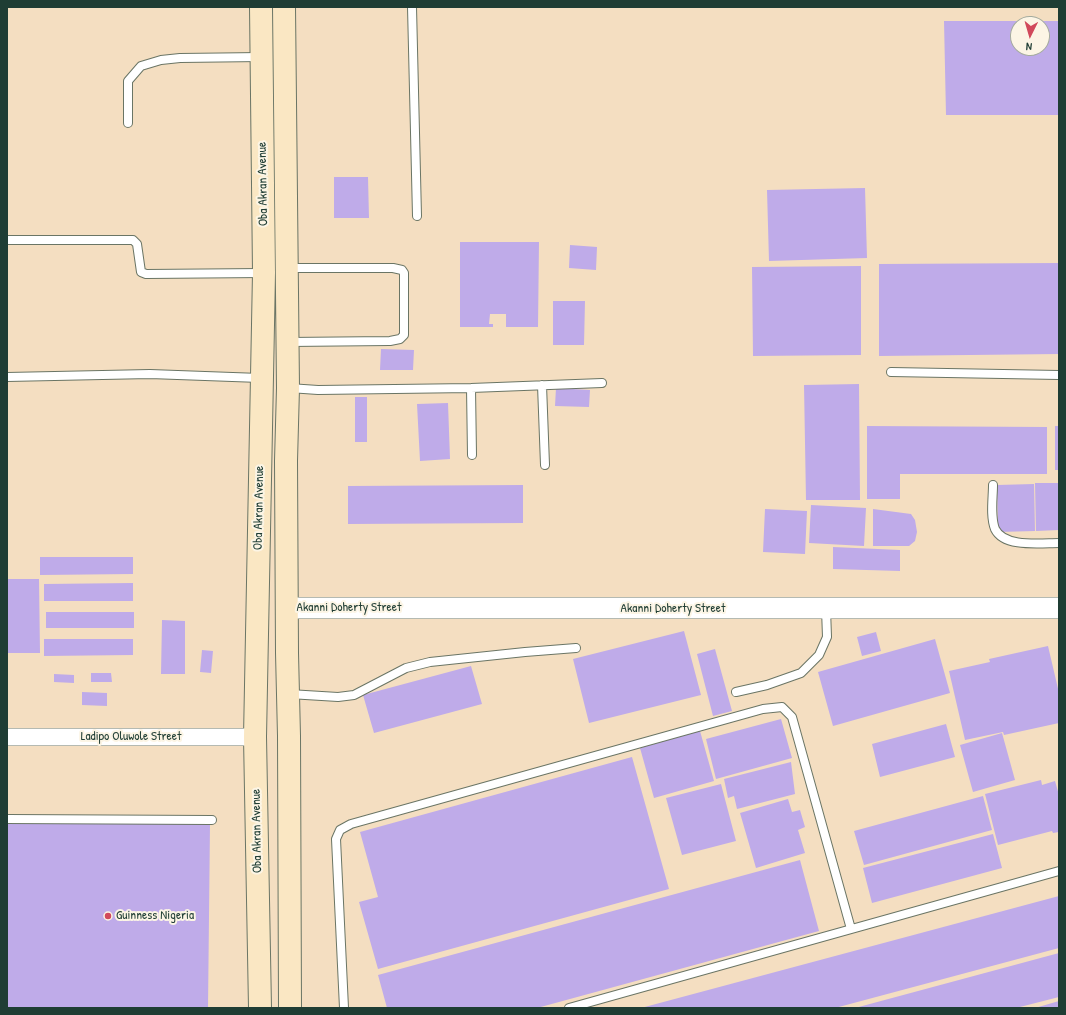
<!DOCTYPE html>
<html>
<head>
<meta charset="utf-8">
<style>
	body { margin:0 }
	#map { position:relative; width:1066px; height:1015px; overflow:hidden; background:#f4dec1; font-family:"Patrick Hand",sans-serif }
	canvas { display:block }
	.frame { position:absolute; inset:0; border:8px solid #1f3d34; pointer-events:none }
	.north { position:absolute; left:1010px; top:16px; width:40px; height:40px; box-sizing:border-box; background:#fcf5e5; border:1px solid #a4ab9e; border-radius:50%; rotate:185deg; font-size:11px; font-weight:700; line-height:16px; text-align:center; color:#1f3d34 }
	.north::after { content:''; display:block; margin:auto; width:14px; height:18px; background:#d1495b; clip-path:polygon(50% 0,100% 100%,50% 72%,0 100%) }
</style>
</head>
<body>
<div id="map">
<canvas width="1066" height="1015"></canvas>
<div class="frame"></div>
<div class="north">N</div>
</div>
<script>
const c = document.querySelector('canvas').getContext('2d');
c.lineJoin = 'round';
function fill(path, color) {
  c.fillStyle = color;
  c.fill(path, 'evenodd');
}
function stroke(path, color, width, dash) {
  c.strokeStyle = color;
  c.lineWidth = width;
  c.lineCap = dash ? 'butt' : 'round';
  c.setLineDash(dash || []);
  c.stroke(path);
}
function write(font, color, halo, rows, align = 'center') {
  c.font = font + ' "Patrick Hand",sans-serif';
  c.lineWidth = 4;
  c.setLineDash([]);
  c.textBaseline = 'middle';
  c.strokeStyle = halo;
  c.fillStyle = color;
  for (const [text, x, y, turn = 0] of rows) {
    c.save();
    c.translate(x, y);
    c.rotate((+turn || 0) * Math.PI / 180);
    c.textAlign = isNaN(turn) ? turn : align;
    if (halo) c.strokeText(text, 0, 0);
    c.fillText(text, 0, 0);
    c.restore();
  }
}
const building = new Path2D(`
	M944,21H1059V115H946ZM1018,24H1042V48H1018Z
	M334,177H368L369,218H334Z
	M865,188L867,258L769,261L767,190Z
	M460,242H539L538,327H506V314H490L489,324H493V327H460Z
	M570,245L597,247L596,270L569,268Z
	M1059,263V354L879,356V264Z
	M861,266V355L753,356L752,267Z
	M553,301H585L584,345H553Z
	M381,349L414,350L413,370H380Z
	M859,384L860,500H806L804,385Z
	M556,388L590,390L589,407L555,406Z
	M355,397H367V442H355Z
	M448,403L450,459L420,461L417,404Z
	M867,426L1047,427V474H900V499H867Z
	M1055,426H1059V470H1055Z
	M1035,483H1059V530L1036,531Z
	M1034,484L1035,531L998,532L997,485Z
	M523,485V523L348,524V486Z
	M811,505L866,508L864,546L809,543Z
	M765,509L807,511L805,554L763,552Z
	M873,509L911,514L915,520L917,532L915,541L909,546H873Z
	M833,547L900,550V571L833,569Z
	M40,557H133V574L40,575Z
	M7,579H39L40,653H7Z
	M133,583V601H44V584Z
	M46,612H134V628H46Z
	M162,620L185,621V674H161Z
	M684,631L701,695L589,723L573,659Z
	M876,632L881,651L862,656L857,637Z
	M44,639H133V655L44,656Z
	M935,639L950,693L833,726L818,672Z
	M1048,646L1059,693V723L1004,735L1003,732L965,740L949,671L990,662L989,659Z
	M715,649L732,711L713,716L697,654Z
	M202,650L213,651L211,673L200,672Z
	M471,666L482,704L374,733L363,695Z
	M91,673H111L112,682H91Z
	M54,674L74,675V683L54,682Z
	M82,692L107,693V706L82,705Z
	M781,719L792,758L716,779L706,739Z
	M946,724L955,757L880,777L872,744Z
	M700,731L714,781L654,798L640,748Z
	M1002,733L1015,780L973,792L960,745Z
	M632,757L669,889L378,969L359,902L378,897L360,832Z
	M791,762L795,794L737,809L734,796L728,798L724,779Z
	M1041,780L1042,785L1055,781L1059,795V832L1053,833L1052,831L998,845L985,794Z
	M721,784L736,841L682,855L666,798Z
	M983,796L992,830L864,865L854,831Z
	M788,799L792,812L800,810L805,827L798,830L805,853L756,868L740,813Z
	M7,822L210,824L208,1008H7Z
	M993,834L1002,868L872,903L863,868Z
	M800,860L819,931L537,1008H387L378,975Z
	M1059,896V948L835,1008H641Z
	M1059,953V997L1016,1008H855Z
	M1059,1001V1008H1035Z`);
const service = new Path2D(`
	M412,7L417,216
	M128,123V81L141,66L161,60L180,58L261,57
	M7,240H133L137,244L141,272L146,274L263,273
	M288,268H393L402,270L404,273V335L400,339L390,341L288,342
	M891,372L1059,375
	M7,377L150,374L260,378
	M542,385L545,465
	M289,388L318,390L471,388L602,383
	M471,388L472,455
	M993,485C993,498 990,516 995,529C1004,548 1041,543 1059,543
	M736,692L767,685L801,673L819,655L827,637L826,609
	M289,694L338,697L354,695L406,668L430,662L525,652L576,648
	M7,819L212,820
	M344,1008L336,839L340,830L351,824L763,709L782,707L792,717L851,929
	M569,1008L1059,871`);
const minor = new Path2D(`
	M7,737H255`);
const tertiary = new Path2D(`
	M287,608H1059`);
const secondary = new Path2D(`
	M284,7L288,388L286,461L287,653L289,736L290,1008
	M260,1008L255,737L264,273L261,7`);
const markers = [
	[108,916,4,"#d1495b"]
];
const streetNames = [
	["Oba Akran Avenue",263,184,-91],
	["Oba Akran Avenue",259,508,-89],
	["Akanni Doherty Street",349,608],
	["Akanni Doherty Street",673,609],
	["Ladipo Oluwole Street",131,737],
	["Oba Akran Avenue",257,831,-91]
];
const poiNames = [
	["Guinness Nigeria",116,916]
];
fill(building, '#bfabe9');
stroke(service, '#6a7565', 10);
stroke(minor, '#6a7565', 18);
stroke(tertiary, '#6a7565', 22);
stroke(secondary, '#6a7565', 24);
stroke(service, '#fff', 8);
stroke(minor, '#fff', 17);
stroke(tertiary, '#fff', 21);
stroke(secondary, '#fae7c3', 22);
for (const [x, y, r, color] of markers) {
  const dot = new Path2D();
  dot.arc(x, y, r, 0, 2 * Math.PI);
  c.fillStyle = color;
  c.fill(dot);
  stroke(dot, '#fcf5e5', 1.5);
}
write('13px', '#1f3d34', '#fcf5e5', streetNames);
write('13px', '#1f3d34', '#fcf5e5', poiNames, 'left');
</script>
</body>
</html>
